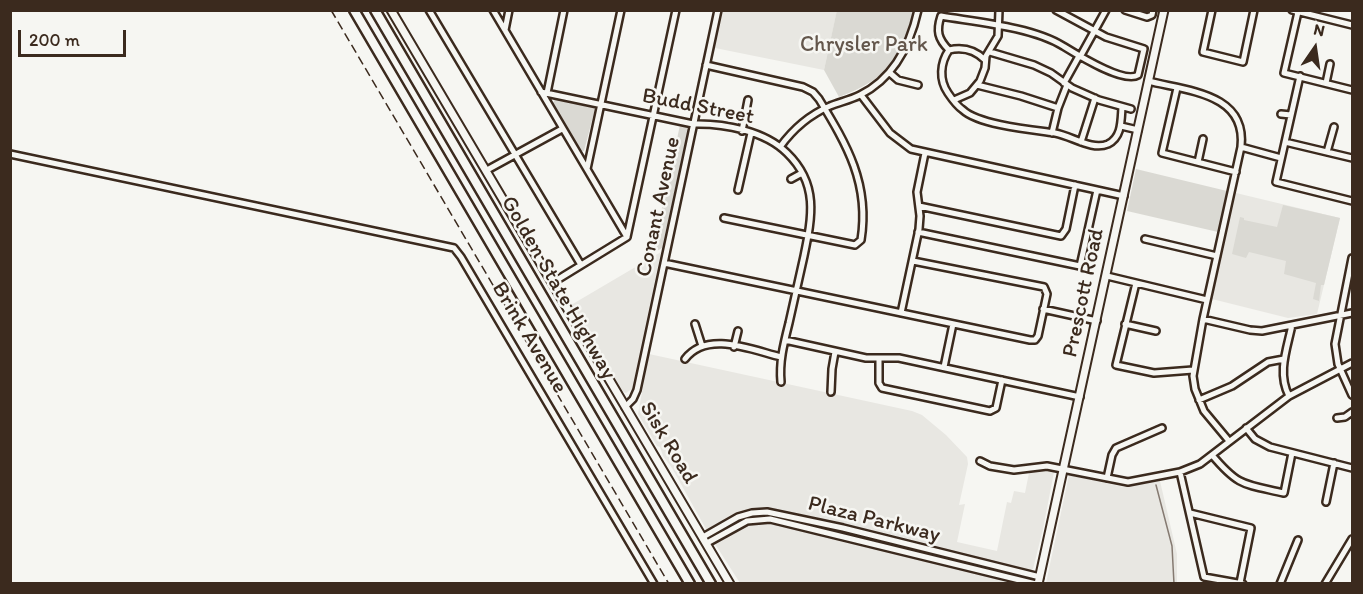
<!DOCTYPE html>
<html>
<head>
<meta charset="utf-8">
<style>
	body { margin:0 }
	#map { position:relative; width:1363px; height:594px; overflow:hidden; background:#f6f6f2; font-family:Itim,sans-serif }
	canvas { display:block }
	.frame { position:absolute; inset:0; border:12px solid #3b2a1e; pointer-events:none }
	.north { position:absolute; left:1285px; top:18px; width:60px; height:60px; -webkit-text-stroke:4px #f6f6f2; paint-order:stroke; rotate:13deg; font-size:16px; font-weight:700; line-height:24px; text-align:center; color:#3b2a1e }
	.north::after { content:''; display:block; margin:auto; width:21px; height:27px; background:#3b2a1e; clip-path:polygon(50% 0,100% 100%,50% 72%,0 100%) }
	.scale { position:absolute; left:18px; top:30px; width:108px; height:27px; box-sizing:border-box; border:3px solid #3b2a1e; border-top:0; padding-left:8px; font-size:18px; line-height:21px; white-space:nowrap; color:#3b2a1e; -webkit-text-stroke:4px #f6f6f2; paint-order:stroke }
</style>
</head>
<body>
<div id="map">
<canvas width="1363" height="594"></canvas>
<div class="frame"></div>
<div class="north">N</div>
<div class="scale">200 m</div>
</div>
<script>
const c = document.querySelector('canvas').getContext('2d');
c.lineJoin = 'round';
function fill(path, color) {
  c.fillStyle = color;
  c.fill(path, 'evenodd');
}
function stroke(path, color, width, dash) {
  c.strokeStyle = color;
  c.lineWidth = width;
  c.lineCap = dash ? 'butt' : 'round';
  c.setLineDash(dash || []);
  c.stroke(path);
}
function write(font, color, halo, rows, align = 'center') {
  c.font = font + ' Itim,sans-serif';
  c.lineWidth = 5;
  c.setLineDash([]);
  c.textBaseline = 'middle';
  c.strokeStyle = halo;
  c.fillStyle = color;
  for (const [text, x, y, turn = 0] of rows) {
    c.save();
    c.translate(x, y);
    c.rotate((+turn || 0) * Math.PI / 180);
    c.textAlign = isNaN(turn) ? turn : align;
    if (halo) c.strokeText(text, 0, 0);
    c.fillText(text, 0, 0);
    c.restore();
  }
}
const built = new Path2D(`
	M723,11H837L824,70L715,48Z
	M1236,193L1340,218L1317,314L1288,318L1212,299Z
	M661,252L632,389L626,393L621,391L571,305Z
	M649,354L912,411L922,415L946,435L967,457L968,464L959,505L965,504L957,542L997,551L1007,502L1011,503L1014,491L1025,493L1029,473L1041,470L1054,472L1043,529L1033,569L1029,571L762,508L739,514L709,530L706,529L672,468L663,456L660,447L657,446L638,414Z
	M1069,475L1124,487L1160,481L1177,554V583H1046Z
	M759,522L799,529L804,532L829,536L1025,583H740L715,544V541L744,525Z`);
const green = new Path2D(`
	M837,10L913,11C905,60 884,80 839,97L824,70Z
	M555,99L591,105L595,109L584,151H581L553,103Z
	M680,125L686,126L688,130L662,248L652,254Z
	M1136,169L1227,191L1218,232L1127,211Z
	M1283,205L1340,218L1324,285H1321L1319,301L1313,299L1316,283L1284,274L1286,261L1249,252L1246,258L1232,254L1240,217L1244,218V220L1277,227Z`);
const stream = new Path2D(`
	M1156,485L1172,546L1174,584`);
const minor = new Path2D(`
	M429,10L581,265
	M493,10L627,237
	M1125,10L1147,17L1152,15L1153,10
	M1212,10L1203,52L1243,62L1254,10
	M1292,10L1352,25
	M1298,12L1284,73L1352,90
	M505,30L509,10
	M949,50C940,63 939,80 948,93C952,99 957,106 963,110C979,125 1033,130 1055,133C1072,136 1092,151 1108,144C1122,137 1121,121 1122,107
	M990,52L1034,65L1051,73L1072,88L1099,100L1131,109
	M1080,57L1106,10
	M985,60C975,50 962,47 949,50C938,39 936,31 941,16C976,22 1033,27 1063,46C1076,54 1124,84 1138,75L1144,49L1106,37L1056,10
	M706,65L803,87L813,92L819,99C847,145 870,184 861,240L855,245L724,218
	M890,73L898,80L918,85
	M1300,76L1276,182L1352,201
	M1148,81C1187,91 1247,93 1241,147L1203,319L1193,376L1195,389L1204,411L1229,441
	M1064,83L1079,56
	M1326,83L1330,64
	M977,85L1021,96L1058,108
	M1177,88L1162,153L1236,172
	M541,92L693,124C724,123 765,131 787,153C819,184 812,217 804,256C799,278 794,301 789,323C784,343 779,362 781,382
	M547,93L564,10
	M861,95L890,133L911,149L1124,196
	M954,100L970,93L980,81L985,68L986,56L998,36L999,10
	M1281,114L1291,115
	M1121,126L1138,130
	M742,131L748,100
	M1052,133L1058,108L1067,85
	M1081,142L1095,98
	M1285,142L1352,158
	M780,147C793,129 809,115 830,106C840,102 850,100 860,95C894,78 910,46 918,10
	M1241,147L1281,158
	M1327,152L1334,127
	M10,154L454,248L461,257L654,584
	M1198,162L1203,139
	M587,169L621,10
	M487,170L562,129
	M791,179L802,173
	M738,190L751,133
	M919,206L1061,236L1066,229L1075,185
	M918,232L1080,266L1097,190
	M1145,239L1217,256
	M1352,258L1335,344L1338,364L1352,395
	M664,263L1030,340H1035L1038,336L1047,294L1044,287L913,261
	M1107,276L1207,300
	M552,283L627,237L676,10
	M1136,283L1116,365L1154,373L1193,370
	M1043,309L1097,321
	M901,313L919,229L920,216L917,192L925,153
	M1203,319L1250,330L1262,331L1352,313
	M695,324L702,346
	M1125,324L1156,331
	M785,340L866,358H899L1080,397
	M734,347L738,331
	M685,359C707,330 752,350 781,357
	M879,359V383L882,388L990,411L996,408L1002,380
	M944,367L953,324
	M831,392L832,369L835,352
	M1289,396C1277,373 1287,349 1292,325
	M1199,400L1232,386L1268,362L1284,359
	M625,407L633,399L637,390L718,10
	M1337,418L1345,417L1352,412
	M1246,428L1255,439L1270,447L1352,468
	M1212,455C1239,487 1244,484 1284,493L1292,453
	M980,461L990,466L1014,470L1047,466L1128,482L1180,472L1200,464L1289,396L1352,363
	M1180,472L1204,577L1243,584
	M1107,478L1112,455L1116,448L1162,428
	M1326,502L1334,463
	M1190,513L1251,528L1240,583
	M703,537L738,517L752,513L767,512L843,528L1040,577
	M707,543L747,521L770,519L1036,584
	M1280,584L1298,540
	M1325,584L1352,539`);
const major = new Path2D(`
	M391,10L730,584
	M1038,584L1164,10`);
const highway = new Path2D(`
	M354,10L690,584
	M375,10L711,584`);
const rail = new Path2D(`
	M331,10L669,584`);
const parkNames = [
	["Chrysler Park",864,45]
];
const streetNames = [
	["Budd Street",698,107,11],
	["Conant Avenue",659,207,-78],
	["Golden State Highway",558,288,60],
	["Prescott Road",1084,293,-78],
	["Brink Avenue",529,338,59],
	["Sisk Road",668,443,59],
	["Plaza Parkway",874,520,14]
];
fill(built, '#e8e7e2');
fill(green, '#dad9d3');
stroke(stream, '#857a71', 1.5);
stroke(minor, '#3b2a1e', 10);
stroke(major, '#3b2a1e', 11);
stroke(highway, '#3b2a1e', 13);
stroke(minor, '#f6f6f2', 5);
stroke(major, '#f6f6f2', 7);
stroke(highway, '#f6f6f2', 8);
stroke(rail, '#3b2a1e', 1.5, [9, 4.5]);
write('22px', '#63564b', '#f6f6f2', parkNames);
write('22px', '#3b2a1e', '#f6f6f2', streetNames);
</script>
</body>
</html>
